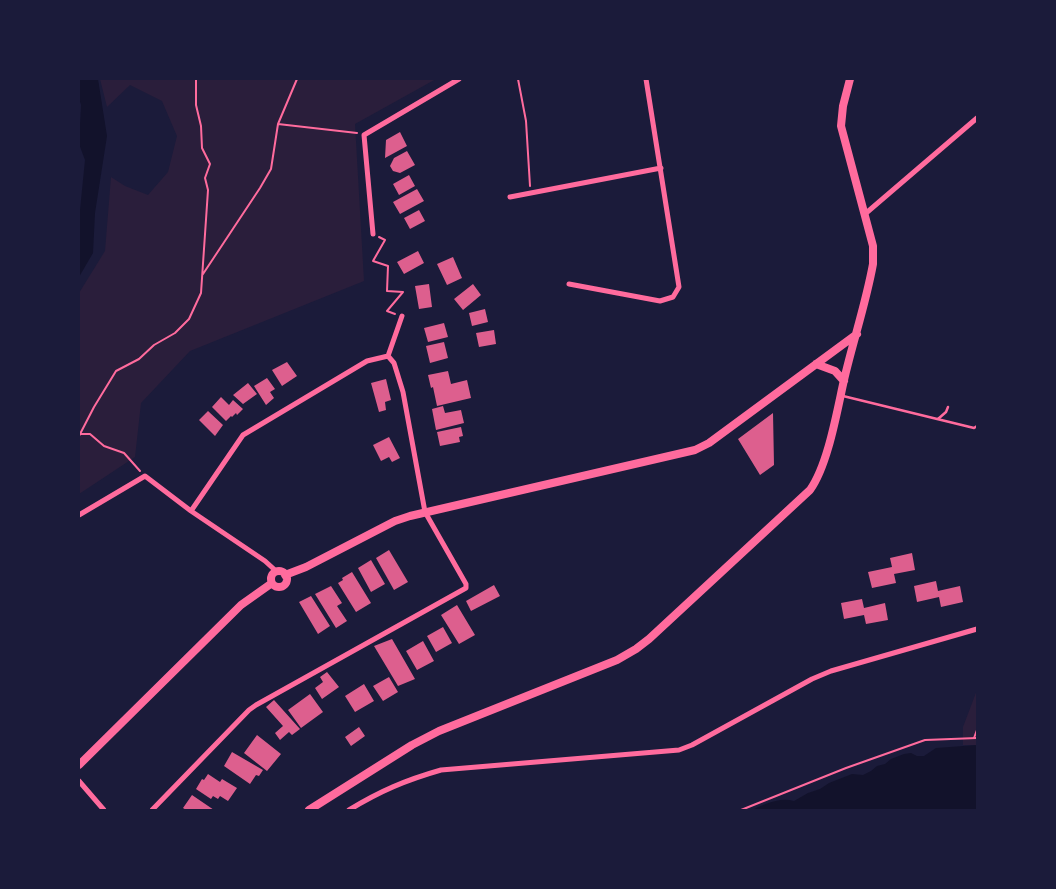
<!DOCTYPE html>
<html>
<head>
<meta charset="utf-8">
<style>
	body { margin:0 }
	#map { position:relative; width:1056px; height:889px; overflow:hidden; background:#1b1b3a; font-family:"Archivo Narrow",sans-serif }
	canvas { display:block }
	.frame { position:absolute; inset:0; border:80px solid #1b1b3a; pointer-events:none }
</style>
</head>
<body>
<div id="map">
<canvas width="1056" height="889"></canvas>
<div class="frame"></div>
</div>
<script>
const c = document.querySelector('canvas').getContext('2d');
c.lineJoin = 'round';
function fill(path, color) {
  c.fillStyle = color;
  c.fill(path, 'evenodd');
}
function stroke(path, color, width, dash) {
  c.strokeStyle = color;
  c.lineWidth = width;
  c.lineCap = dash ? 'butt' : 'round';
  c.setLineDash(dash || []);
  c.stroke(path);
}
const green = new Path2D(`
	M100,79H436L355,124L364,281L190,351L141,403L135,457L79,494V293L105,251L111,177L125,186L148,195L168,172L177,136L162,101L130,85L107,107Z
	M977,690V745H963V727Z`);
const water = new Path2D(`
	M79,79H98L107,136L95,213L93,253L79,277V220L85,160L79,144L81,105L79,98Z
	M977,745V810H752C766,804 779,797 794,801L808,793L820,789L829,783L852,774L863,775L871,771L877,766L885,764L891,759L904,754L911,753L917,756H924L936,748Z`);
const building = new Path2D(`
	M400,132L407,146L385,158L386,140Z
	M407,151L415,165L400,173L393,171L390,166L394,158Z
	M409,175L415,186L399,195L393,184Z
	M417,189L424,201L400,214L393,202Z
	M419,210L425,221L410,229L404,218Z
	M418,251L424,263L404,274L397,262Z
	M453,257L462,278L447,285L437,264Z
	M429,284L432,307L419,309L415,286Z
	M473,284L481,295L463,310L454,299Z
	M485,309L488,322L472,326L469,313Z
	M444,323L448,337L428,342L424,328Z
	M494,330L496,344L479,347L476,333Z
	M444,342L448,358L430,363L426,346Z
	M287,362L297,376L282,386L272,370Z
	M448,371L451,384L467,380L471,398L437,406L433,387L431,388L428,375Z
	M267,378L275,389L270,392L274,398L266,405L254,386Z
	M386,379L391,400L385,402L386,410L379,412L371,383Z
	M248,383L257,394L243,404L233,395Z
	M221,397L229,405L233,400L243,409L237,415L236,413L232,417L231,416L226,421L212,407Z
	M443,406L445,413L461,410L464,423L436,430L432,409Z
	M208,411L223,425L215,436L199,420Z
	M773,413L774,465L760,475L738,439Z
	M461,427L463,436L459,437L460,442L440,446L437,432Z
	M389,437L400,458L392,462L389,457L381,461L373,445Z
	M389,550L408,582L394,590L376,558Z
	M912,553L915,570L894,574L896,583L872,588L868,572L892,567L890,558Z
	M371,560L385,584L371,592L358,568Z
	M352,572L371,603L356,612L338,583L343,580L342,578Z
	M936,581L938,591L960,586L963,602L941,607L939,597L917,602L914,586Z
	M494,585L500,596L471,611L466,601Z
	M331,586L342,603L337,606L347,621L336,628L315,594Z
	M311,596L330,626L318,634L299,602Z
	M862,599L864,608L885,603L888,620L866,624L864,615L844,619L841,603Z
	M457,605L475,635L459,644L441,615Z
	M443,627L452,643L436,652L427,636Z
	M392,639L415,679L398,686L374,646Z
	M423,641L434,661L417,670L406,651Z
	M327,672L339,687L322,699L315,688L323,682L320,677Z
	M389,677L398,692L383,701L373,686Z
	M364,684L374,701L355,712L345,696Z
	M310,694L323,712L301,728L288,710Z
	M274,700L300,729L292,735L289,732L280,740L275,733L283,726L266,707Z
	M359,727L365,736L351,746L345,737Z
	M257,735L281,754L267,771L244,753Z
	M232,752L263,770L259,776L256,775L250,784L224,766Z
	M208,774L220,782L222,779L237,788L228,801L220,796L218,799L213,796L211,799L196,789L202,779L204,780Z
	M192,795L214,810H186L183,808Z`);
const path = new Path2D(`
	M518,79L526,121L530,186
	M278,124L357,133
	M379,237L385,240L373,261L388,266L387,291L403,292L387,311L395,314
	M203,274L260,188L271,169L278,124L297,79
	M81,434H90L104,446L124,453L140,471
	M79,436L94,407L116,371L139,359L154,345L175,333L189,319L201,293L208,190L205,178L210,164L202,148L201,126L196,105V79
	M974,738L977,730
	M741,810L846,768L925,740L977,738`);
const service = new Path2D(`
	M843,396L974,428L977,426
	M938,419L946,412L948,407`);
const minor = new Path2D(`
	M510,197L661,168
	M865,214L977,118
	M373,234L364,135L459,79
	M569,284L660,301L673,297L679,287L646,79
	M191,511L243,435L367,361L388,356
	M79,515L145,476L191,511L265,561L276,571
	M79,781L104,810
	M152,810L249,710L256,705L466,588V584L425,512L403,392L394,363L388,356L402,316
	M349,810C380,791 406,780 441,770L679,750L692,745L812,679L831,671L977,629`);
const secondary = new Path2D(`
	M816,364L835,371L844,381
	M271 579a8 8 0 1 1 16 0a8 8 0 1 1-16 0Z
	M285,575L306,567L395,521L410,516L695,450L709,443L857,334
	M79,765L241,605L272,583
	M309,810L412,745L439,731L617,660L636,649L649,639L810,490C828,465 837,411 844,380C853,341 866,303 873,264V246L841,126L843,106L850,79`);
fill(green, '#2a1e3b');
fill(water, '#12122b');
fill(building, '#dd5f8e');
stroke(path, '#ff6b9d', 2);
stroke(service, '#ff6b9d', 2.5);
stroke(minor, '#ff6b9d', 5);
stroke(secondary, '#ff6b9d', 8);
</script>
</body>
</html>
